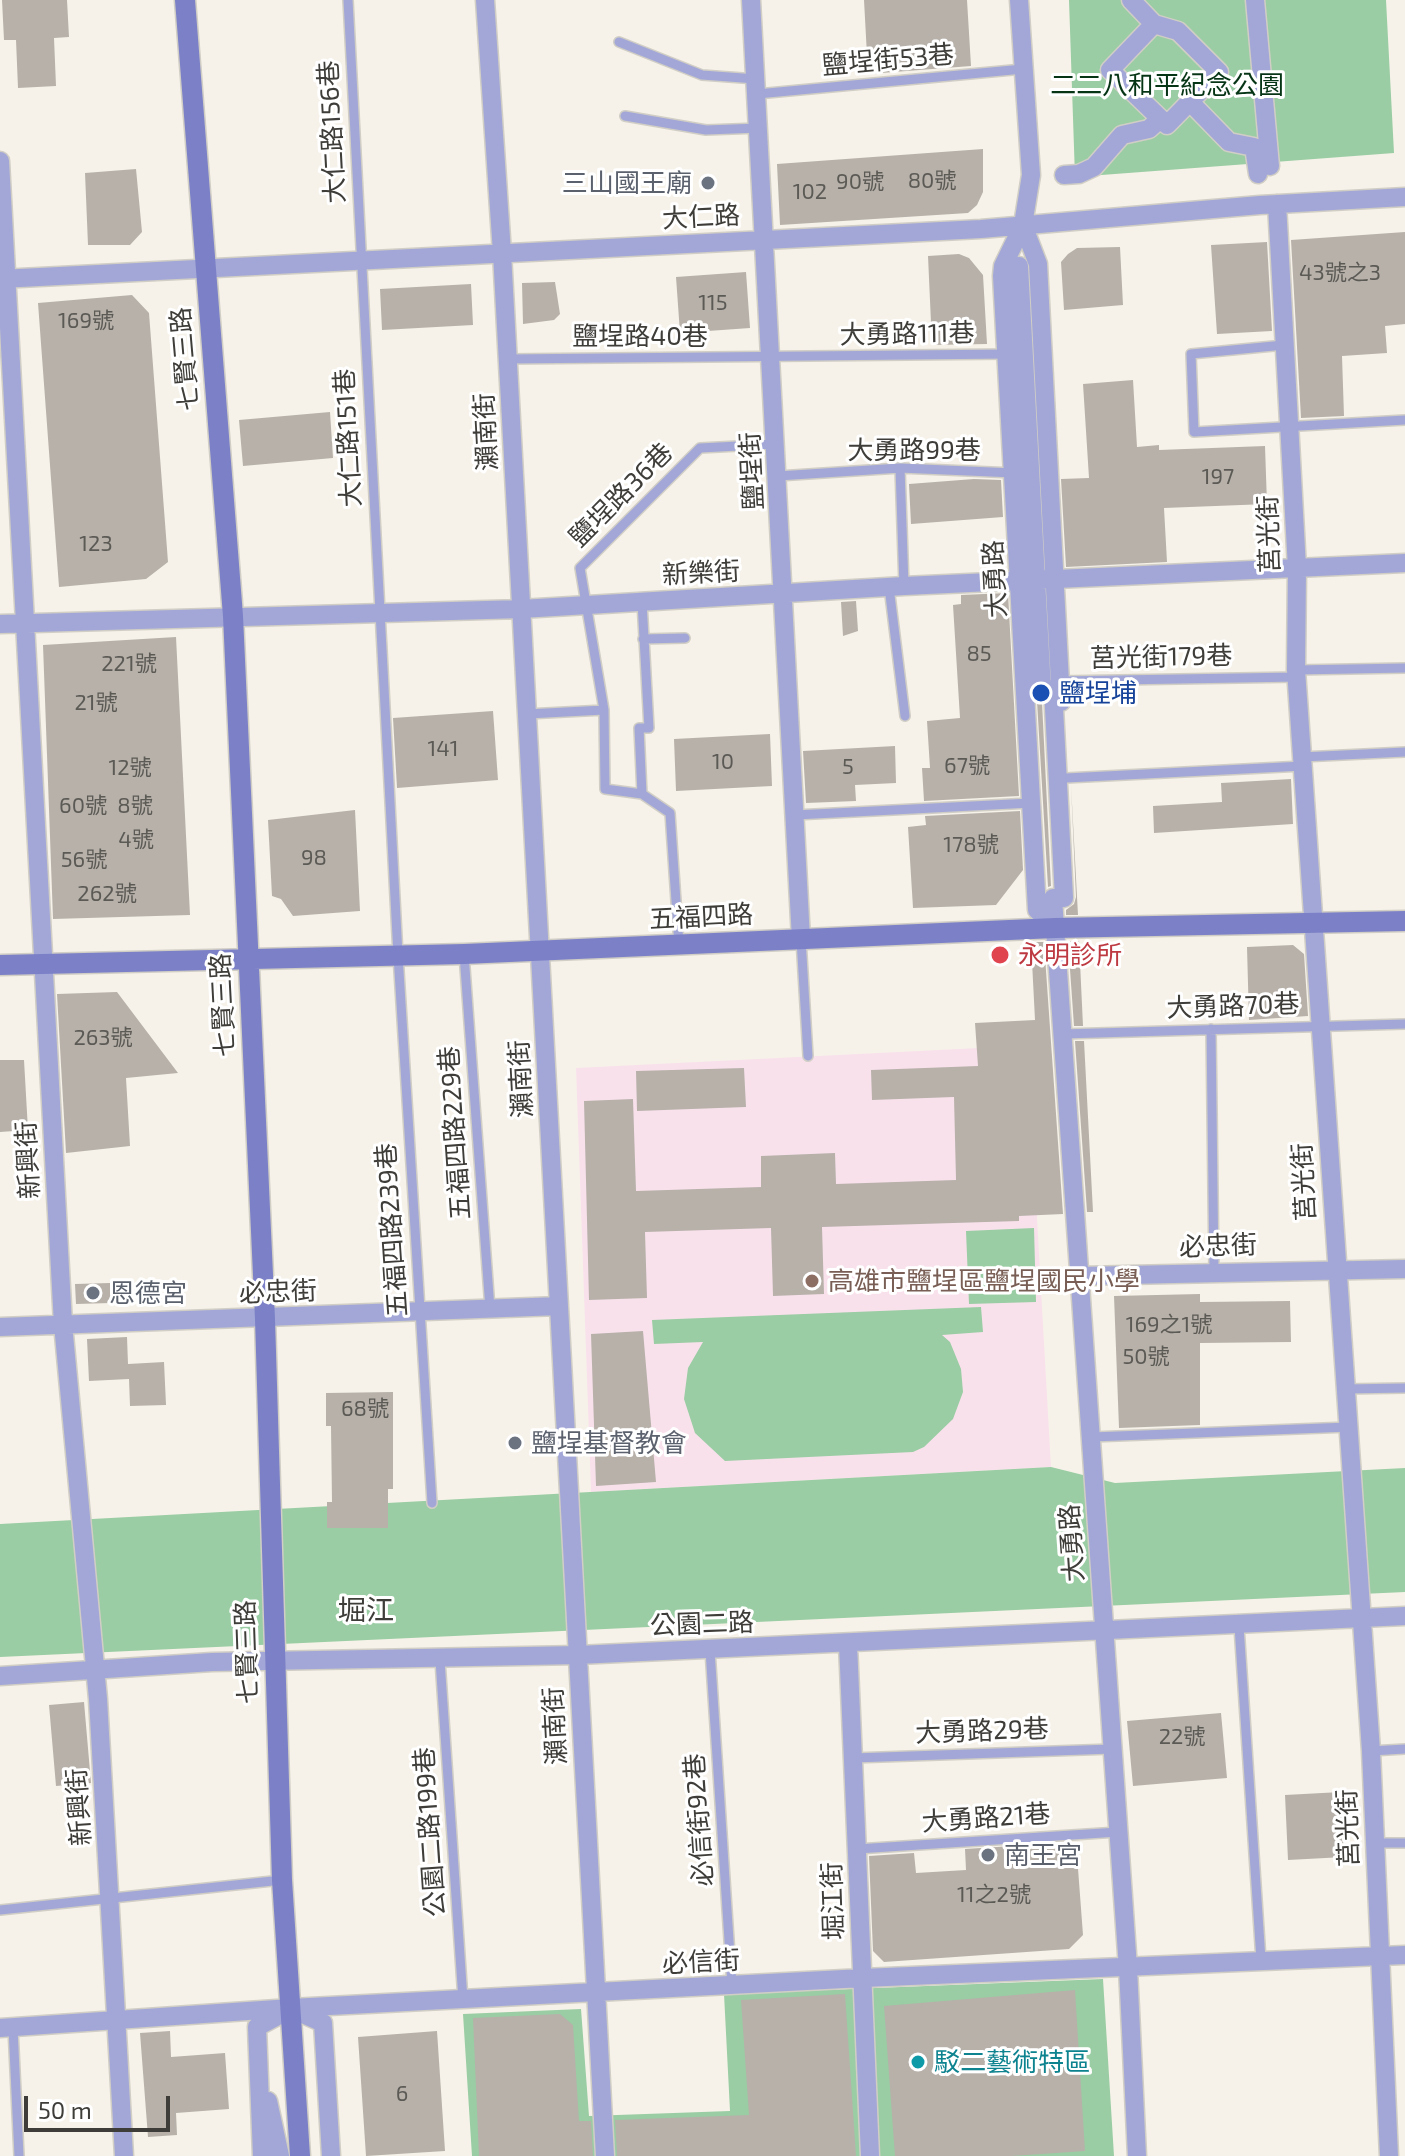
<!DOCTYPE html>
<html>
<head>
<meta charset="utf-8">
<style>
  body { margin:0 }
  #map { position:relative; width:1405px; height:2156px; overflow:hidden; background:#f6f2e9; font-family:"Exo 2",sans-serif }
  canvas { display:block }
  .scale { position:absolute; left:24px; top:2096px; width:146px; height:36px; box-sizing:border-box; border:4px solid #3e3d39; border-top:0; padding-left:10px; font-size:24px; line-height:28px; white-space:nowrap; color:#3e3d39; -webkit-text-stroke:6px #fff; paint-order:stroke }
</style>
</head>
<body>
<div id="map">
<canvas width="1405" height="2156"></canvas>
<div class="scale">50 m</div>
</div>
<script>
const ctx = document.querySelector('canvas').getContext('2d');
ctx.lineJoin = 'round';
function paint(path, color) { ctx.fillStyle = color; ctx.fill(path, 'evenodd'); }
const toPath = rows => new Path2D(rows.map(r => 'M' + r).join(''));
function strokePath(path, color, width, dash) { ctx.strokeStyle = color; ctx.lineWidth = width; ctx.lineCap = dash ? 'butt' : 'round'; ctx.setLineDash(dash || []); ctx.stroke(path); }
function write(font, color, halo, rows, align = 'center') {
  ctx.font = font + ' "Exo 2","Noto Sans TC",sans-serif'; ctx.lineWidth = 6; ctx.setLineDash([]); ctx.textBaseline = 'middle'; ctx.strokeStyle = halo; ctx.fillStyle = color; for (const [text, x, y, turn = 0] of rows) {
    ctx.save(); ctx.translate(x, y); ctx.rotate((+turn || 0) * Math.PI / 180); ctx.textAlign = isNaN(turn) ? turn : align; if (halo) ctx.strokeText(text, 0, 0); ctx.fillText(text, 0, 0); ctx.restore();
  }
}
paint(toPath([
  [999,1047,1030,1093,1051,1467,591,1492,576,1068]
]), '#f9e1ec');
paint(toPath([
  [1069,0,1386,0,1394,153,1075,177],
  [1034,1228,1036,1302,969,1304,966,1231],
  [981,1307,983,1332,942,1335,950,1342,961,1369,963,1392,953,1419,924,1447,913,1452,725,1461,695,1433,684,1399,688,1368,703,1342,654,1344,652,1320],
  [1051,1467,1115,1483,1405,1468,1405,1592,0,1657,0,1524],
  [1103,1979,1114,2156,472,2156,463,2014,581,2009,589,2116,730,2111,724,1994]
]), '#9acda3');
paint(toPath([
  [2,0,67,0,69,37,54,38,56,86,18,88,16,40,4,40],
  [864,0,967,0,971,66,868,74],
  [983,149,983,192,977,205,968,213,780,225,777,164],
  [136,169,142,232,130,245,88,245,85,173],
  [1405,232,1405,324,1385,326,1387,353,1342,356,1344,416,1301,418,1291,240],
  [1267,242,1272,331,1217,334,1211,245],
  [1120,247,1123,305,1064,310,1061,262,1068,254,1077,248],
  [959,254,969,258,983,275,987,344,932,345,928,256],
  [746,272,750,328,680,333,676,277],
  [555,282,560,314,554,320,523,324,522,283],
  [471,284,473,325,382,330,380,289],
  [132,295,149,313,168,562,146,579,59,587,38,303],
  [1133,380,1137,447,1159,445,1159,450,1265,446,1267,504,1164,508,1167,562,1066,567,1061,479,1089,478,1083,384],
  [330,412,333,458,243,466,239,420],
  [974,479,1001,480,1003,517,911,524,909,484],
  [1008,593,1019,796,924,801,922,768,930,768,927,721,960,718,953,605,961,604,961,595],
  [856,601,858,631,843,636,841,602],
  [176,637,190,915,53,919,43,645],
  [1037,701,1042,702,1051,886,1048,887],
  [493,711,498,780,397,788,393,718],
  [770,734,772,786,676,791,674,739],
  [895,746,896,783,855,785,856,801,806,803,803,751],
  [1291,779,1293,824,1154,833,1153,806,1222,802,1221,783],
  [1071,785,1078,915,1066,915,1066,910,1074,904,1076,897],
  [355,810,360,911,293,916,281,899,272,896,268,820],
  [1020,811,1023,870,996,905,913,908,908,827,926,825,925,816],
  [1068,941,1079,941,1083,1026,1074,1026],
  [1031,942,1044,942,1063,1214,1019,1216,1019,1221,822,1227,824,1294,773,1296,771,1228,645,1232,647,1298,589,1300,584,1101,633,1099,636,1191,761,1187,761,1156,835,1153,836,1184,956,1180,954,1097,872,1100,871,1070,978,1066,975,1023,1035,1020],
  [1293,945,1304,954,1308,1016,1249,1020,1247,947],
  [117,992,178,1073,126,1078,130,1146,66,1153,57,994],
  [1075,1041,1084,1041,1093,1212,1087,1212],
  [0,1060,24,1060,28,1130,0,1132],
  [744,1068,746,1107,637,1111,636,1071],
  [110,1283,111,1303,76,1304,75,1284],
  [1200,1294,1200,1302,1290,1301,1291,1342,1200,1343,1200,1425,1119,1428,1114,1296],
  [643,1331,656,1482,596,1486,591,1334],
  [127,1337,128,1364,164,1362,166,1405,130,1406,129,1379,89,1381,87,1339],
  [393,1392,393,1489,388,1489,388,1528,327,1528,327,1502,332,1502,331,1426,326,1426,326,1393],
  [84,1702,91,1783,56,1786,49,1705],
  [1221,1713,1227,1778,1133,1786,1127,1721],
  [1341,1792,1344,1857,1288,1860,1285,1795],
  [1076,1842,1083,1935,1069,1949,884,1962,873,1951,869,1856,914,1853,916,1873,966,1870,965,1849],
  [1075,1990,1085,2151,1012,2156,895,2156,884,2006],
  [845,1994,856,2156,617,2156,615,2120,749,2115,741,2000],
  [560,2014,573,2025,579,2121,591,2121,593,2156,479,2156,473,2018],
  [170,2031,171,2057,225,2053,229,2109,176,2113,177,2135,148,2137,140,2033],
  [437,2031,445,2151,366,2156,358,2037]
]), '#b7b1aa');
const lane = toPath([
  [348,0,398,955,432,1503],
  [619,42,702,75,756,79],
  [757,94,1023,69],
  [625,116,706,130,759,128],
  [1284,345,1191,354,1194,432,1405,420],
  [508,359,1009,354],
  [900,468,904,586],
  [778,476,900,468,1014,473],
  [889,587,905,716],
  [642,602,649,728,639,728,642,794,670,813,679,945],
  [643,639,685,638],
  [1296,670,1405,668],
  [1060,681,1297,677],
  [527,714,604,710],
  [1302,757,1405,752],
  [1066,778,1303,766],
  [642,794,605,789,604,710,580,568,700,448,776,444],
  [795,815,1031,803],
  [801,939,808,1056],
  [464,954,490,1309],
  [1211,1029,1214,1272],
  [1063,1034,1405,1024],
  [1346,1389,1405,1388],
  [1092,1437,1349,1427],
  [1239,1626,1261,1960],
  [710,1650,732,1986],
  [440,1660,463,2000],
  [1371,1751,1405,1749],
  [853,1758,1112,1749],
  [1375,1843,1405,1843],
  [857,1849,1118,1832],
  [0,1910,282,1880],
  [13,2028,19,2156]
]);
const street = toPath([
  [485,0,502,253,605,2156],
  [751,0,801,939],
  [1019,0,1031,175,1023,225,1003,266,1002,276,1037,910,1055,928],
  [1131,0,1154,24,1110,70,1167,125,1219,72,1178,31,1154,24],
  [1255,0,1270,166],
  [1190,102,1229,142,1254,147,1258,174],
  [0,161,63,1324,98,1699,124,2156],
  [1064,175,1079,174,1094,167,1122,135,1149,129,1160,119],
  [1277,204,1297,568,1296,670,1371,1751,1389,2156],
  [1023,225,1038,264,1061,702],
  [1019,266,1042,690,1053,689,1064,898,1053,898,1055,928,1128,1968,1137,2156],
  [0,279,981,229,1260,205,1405,197],
  [0,624,521,609,904,586,1405,563],
  [1081,1276,1405,1269],
  [0,1327,559,1306],
  [848,1644,870,2156],
  [0,1676,212,1662,578,1655,1405,1616],
  [294,2010,323,2023,331,2156],
  [0,2028,291,2008,863,1978,1405,1955],
  [268,2101,280,2156],
  [262,2156,257,2027,285,2012]
]);
const secondary = toPath([
  [185,0,233,616,265,1319,282,1880,300,2156],
  [0,965,464,954,1055,928,1405,921]
]);
strokePath(lane, '#d1cec6', 12);
strokePath(street, '#d1cec6', 21);
strokePath(secondary, '#d1cec6', 23);
strokePath(lane, '#a2a7d7', 9);
strokePath(street, '#a2a7d7', 18);
strokePath(secondary, '#7c81c7', 20);
for (const [x, y, r, color] of [
  [708,183,8,"#6b7280"],
  [1041,693,10,"#1a4fb4"],
  [1000,955,10,"#e0444e"],
  [812,1281,8,"#8d6e63"],
  [93,1293,8,"#6b7280"],
  [515,1443,8,"#6b7280"],
  [988,1855,8,"#6b7280"],
  [918,2062,8,"#0f9aa8"]
]) { const dot = new Path2D(); dot.arc(x, y, r, 0, 2 * Math.PI); ctx.fillStyle = color; ctx.fill(dot); strokePath(dot, '#fff', 3); }
write('22px', '#5c5a55', null, [
  ["80號",932,181],
  ["90號",860,182],
  ["102",810,192],
  ["43號之3",1340,273],
  ["115",713,303],
  ["169號",86,321],
  ["197",1218,477],
  ["123",96,544],
  ["85",979,654],
  ["221號",129,664],
  ["21號",96,703],
  ["141",443,749],
  ["10",723,762],
  ["67號",967,766],
  ["5",848,767],
  ["12號",130,768],
  ["60號",83,806],
  ["8號",135,806],
  ["4號",136,840],
  ["178號",971,845],
  ["98",314,858],
  ["56號",84,860],
  ["262號",107,894],
  ["263號",103,1038],
  ["169之1號",1169,1325],
  ["50號",1146,1357],
  ["68號",365,1409],
  ["22號",1182,1737],
  ["11之2號",994,1895],
  ["6",402,2094]
]);
write('26px', '#3e3d39', '#fff', [
  ["鹽埕街53巷",888,60,-5],
  ["大仁路156巷",332,132,-93],
  ["大仁路",701,217,-3],
  ["大勇路111巷",907,334,-1],
  ["鹽埕路40巷",640,336],
  ["七賢三路",185,359,-95],
  ["瀨南街",486,432,-93],
  ["大仁路151巷",348,438,-93],
  ["大勇路99巷",914,450],
  ["鹽埕街",752,471,-93],
  ["鹽埕路36巷",621,495,-45],
  ["莒光街",1269,534,-92],
  ["新樂街",701,573,-3],
  ["大勇路",995,579,-93],
  ["莒光街179巷",1161,657,-1],
  ["五福四路",701,917,-3],
  ["七賢三路",223,1005,-93],
  ["大勇路70巷",1233,1006,-2],
  ["瀨南街",521,1079,-93],
  ["五福四路229巷",455,1133,-94],
  ["新興街",28,1160,-93],
  ["莒光街",1304,1182,-93],
  ["五福四路239巷",392,1230,-94],
  ["必忠街",1218,1246,-2],
  ["必忠街",278,1292,-2],
  ["大勇路",1072,1543,-94],
  ["公園二路",702,1624,-2],
  ["七賢三路",247,1652,-92],
  ["瀨南街",555,1726,-93],
  ["大勇路29巷",982,1731,-2],
  ["新興街",79,1807,-94],
  ["大勇路21巷",986,1818,-4],
  ["必信街92巷",699,1820,-94],
  ["莒光街",1348,1828,-92],
  ["公園二路199巷",430,1832,-94],
  ["堀江街",833,1901,-92],
  ["必信街",701,1962,-3]
]);
write('26px', '#063516', '#fff', [
  ["二二八和平紀念公園",1167,85]
]);
write('26px', '#5b616d', '#fff', [
  ["三山國王廟",692,183,"right"],
  ["恩德宮",109,1293],
  ["鹽埕基督教會",531,1443],
  ["南王宮",1004,1855]
], 'left');
write('26px', '#164399', '#fff', [
  ["鹽埕埔",1059,693]
], 'left');
write('26px', '#be3a42', '#fff', [
  ["永明診所",1018,955]
], 'left');
write('26px', '#785e54', '#fff', [
  ["高雄市鹽埕區鹽埕國民小學",828,1281]
], 'left');
write('26px', '#0d838f', '#fff', [
  ["駁二藝術特區",934,2062]
], 'left');
write('28px', '#3e3d39', '#fff', [
  ["堀江",366,1611]
]);
</script>
</body>
</html>
